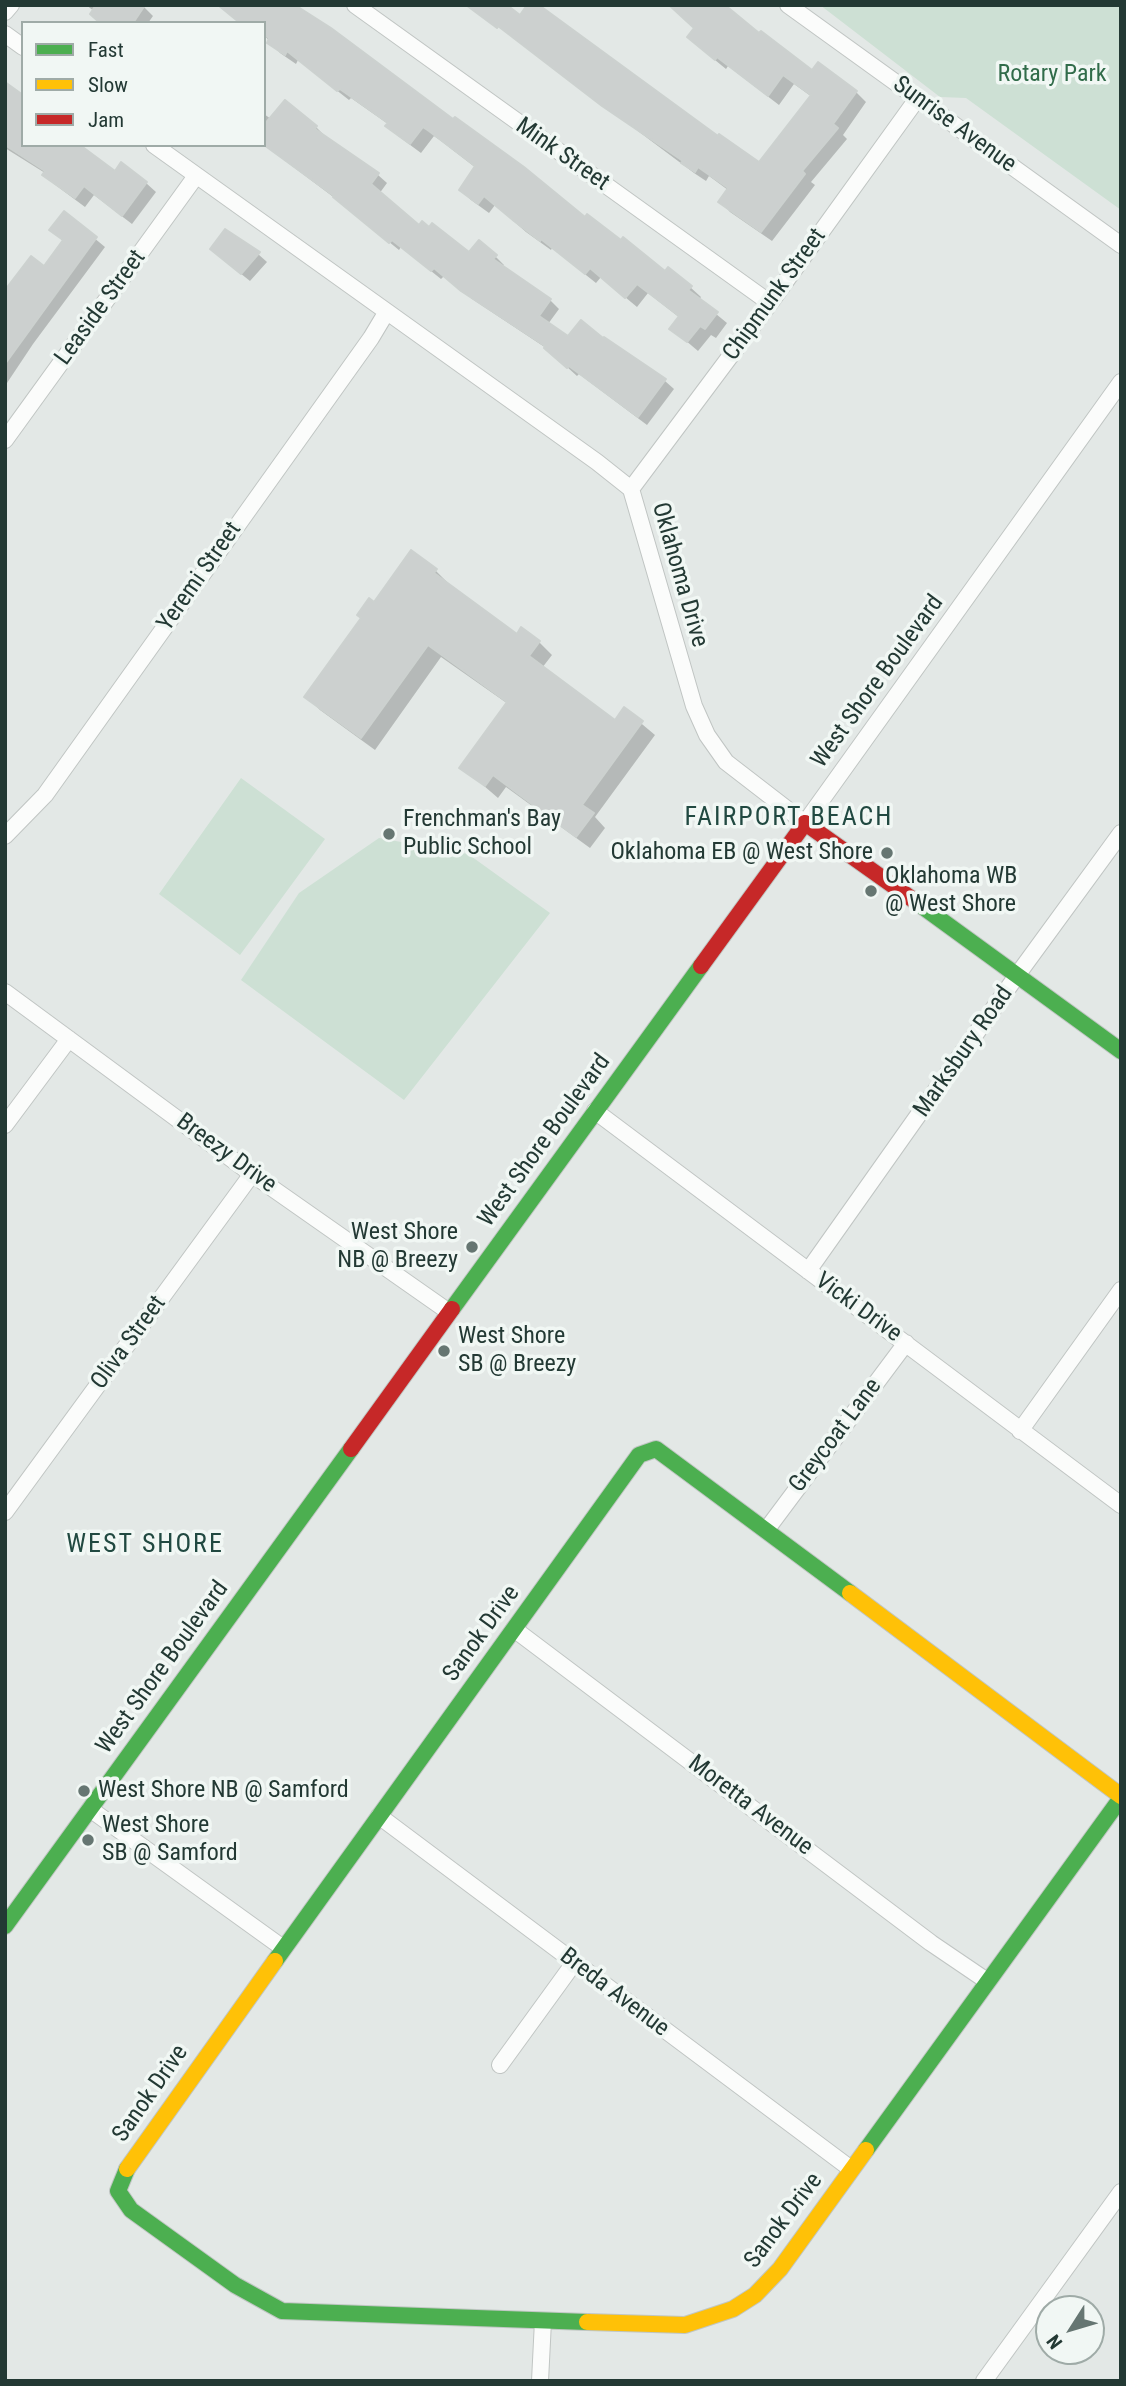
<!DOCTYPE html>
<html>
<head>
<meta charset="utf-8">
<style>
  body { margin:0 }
  #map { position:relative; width:1126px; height:2386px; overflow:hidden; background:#e3e8e6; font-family:"Roboto Condensed",sans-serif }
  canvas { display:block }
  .frame { position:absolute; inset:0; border:7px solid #233934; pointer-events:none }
  .legend { position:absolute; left:21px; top:21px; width:245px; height:126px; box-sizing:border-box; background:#f1f7f4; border:2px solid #9faba7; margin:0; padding:9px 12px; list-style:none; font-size:21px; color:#233934 }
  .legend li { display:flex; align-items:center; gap:14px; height:35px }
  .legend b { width:35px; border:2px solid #9faba7 }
  .north { position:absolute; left:1035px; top:2295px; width:70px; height:70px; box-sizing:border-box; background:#f1f7f4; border:2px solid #9faba7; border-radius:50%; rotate:233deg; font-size:19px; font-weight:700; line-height:28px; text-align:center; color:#233934 }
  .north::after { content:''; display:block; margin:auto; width:24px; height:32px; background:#667672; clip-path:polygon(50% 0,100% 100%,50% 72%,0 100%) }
</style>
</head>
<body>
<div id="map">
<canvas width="1126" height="2386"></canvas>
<div class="frame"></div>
<ul class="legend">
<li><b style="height:9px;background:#4caf50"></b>Fast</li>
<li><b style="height:9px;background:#ffc107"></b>Slow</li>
<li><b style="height:9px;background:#c62828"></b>Jam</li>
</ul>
<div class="north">N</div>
</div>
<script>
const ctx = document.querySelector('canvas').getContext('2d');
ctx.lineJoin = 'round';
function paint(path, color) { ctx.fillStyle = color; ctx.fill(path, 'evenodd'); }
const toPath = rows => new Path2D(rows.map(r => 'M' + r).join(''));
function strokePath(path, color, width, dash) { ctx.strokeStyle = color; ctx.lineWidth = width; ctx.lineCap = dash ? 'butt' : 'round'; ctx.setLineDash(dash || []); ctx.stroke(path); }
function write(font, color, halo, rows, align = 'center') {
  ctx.font = font + ' "Roboto Condensed",sans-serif'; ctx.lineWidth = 7; ctx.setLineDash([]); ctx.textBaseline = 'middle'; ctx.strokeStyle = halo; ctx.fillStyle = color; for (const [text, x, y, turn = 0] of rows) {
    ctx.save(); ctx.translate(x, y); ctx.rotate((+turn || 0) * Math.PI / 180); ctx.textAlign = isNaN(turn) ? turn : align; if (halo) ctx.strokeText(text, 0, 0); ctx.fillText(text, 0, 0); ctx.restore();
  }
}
paint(toPath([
  [820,5,1121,5,1121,210,966,98,940,97],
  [241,778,325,839,240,955,159,894],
  [379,838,468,854,550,913,404,1100,241,980,299,893]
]), '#cde0d4');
paint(toPath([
  [86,5,142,5,153,16,148,23,101,23,94,11],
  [218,5,292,5,585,219,666,274,690,287,701,297,699,300,727,323,716,338,711,335,698,351,672,329,680,318,648,293,637,307,601,277,596,283,552,248,551,250,526,232,495,205,489,213,471,200,461,190,476,168,441,141,434,136,421,153,398,136,387,126,388,124,351,98,349,100,298,60,296,64,280,53,264,35,264,23,240,23],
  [669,5,692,5,760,36,813,72,856,92,866,102,843,135,847,139,811,182,815,185,772,241,730,212,720,201,728,190,709,176,706,181,694,173,519,42,509,32,718,138,760,164,812,97,794,84,779,105,728,66,726,69,699,47,689,37,697,27],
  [5,84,23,145,146,183,156,192,132,224,94,195,85,207,54,184,45,173,5,148],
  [264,114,271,119,316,127,325,136,324,137,378,175,387,183,379,194,419,228,469,255,495,256,504,265,502,267,550,300,559,309,548,324,568,338,603,341,665,381,674,389,647,425,579,374,577,376,546,348,472,299,444,276,441,279,401,247,399,250,336,199,264,145],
  [64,213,105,247,33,344,5,386,5,291,44,268,64,242,51,230],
  [258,254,267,262,250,281,220,257],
  [435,570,448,583,447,585,517,636,539,642,552,655,542,668,615,722,624,709,655,735,595,817,605,828,590,848,506,787,498,798,462,767,508,704,441,657,375,750,320,710,307,697,374,604]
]), '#0003');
const building = toPath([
  [96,5,145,5,133,23,100,23,90,14,96,5],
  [218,5,295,5,331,28,453,119,455,117,524,167,585,217,587,214,621,240,623,237,665,271,668,267,692,286,688,290,718,312,705,329,700,326,687,342,669,329,679,316,637,284,625,298,590,268,585,274,541,239,540,241,514,221,484,196,478,204,459,190,475,166,429,131,423,127,410,144,385,126,388,123,340,89,337,91,287,51,285,55,267,43,269,38,264,34,264,23,240,23,218,5],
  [466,5,507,5,520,15,527,5,539,5,718,136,719,134,759,162,811,95,783,75,768,96,717,57,715,60,687,37,694,28,669,5,725,5,759,33,761,31,812,70,818,62,857,91,833,124,838,128,802,171,805,174,761,232,718,202,728,188,698,167,695,172,681,163,683,161,602,106,498,26,497,28,466,5],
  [5,82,23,95,23,145,80,145,115,171,121,162,147,182,122,216,84,186,75,198,42,175,45,171,5,145,5,82],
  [285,100,317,126,315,129,379,173,371,184,419,225,422,221,429,227,432,223,469,252,479,240,497,255,493,259,551,299,539,316,568,336,581,320,603,338,604,337,666,379,638,417,569,366,567,368,544,348,545,346,461,291,434,268,431,271,392,240,389,243,333,197,334,196,264,145,264,125,285,100],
  [64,211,97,237,5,364,5,290,31,256,44,266,63,240,49,230,64,211],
  [225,229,260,252,241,274,210,249,225,229],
  [411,550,437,569,434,573,517,634,521,627,540,641,529,656,615,720,624,707,643,721,582,805,594,813,576,837,493,775,485,786,459,768,507,702,428,645,361,738,304,697,361,618,357,615,369,598,374,602,411,550]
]);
paint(building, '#ccd0cf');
strokePath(building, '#ccd1cf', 2);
const street = toPath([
  [355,5,770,303],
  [788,5,1121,245],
  [5,12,11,5],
  [5,34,23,47],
  [154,145,597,462,631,489,694,706,707,735,726,762,805,823,1121,382],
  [5,440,196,176],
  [631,489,770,303,917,99],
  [5,836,45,795,371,338,386,313],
  [5,992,252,1174,449,1312],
  [595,1111,1121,1505],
  [5,1125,69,1039],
  [808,1271,1018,974,1121,833],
  [1020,1431,1121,1290],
  [5,1512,252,1174],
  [767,1529,906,1343],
  [514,1629,931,1943,987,1981],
  [90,1809,283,1948],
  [379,1816,851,2169],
  [500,2065,574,1963],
  [540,2381,543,2321],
  [984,2381,1121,2192]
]);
const fast = toPath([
  [919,904,1121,1051],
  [452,1309,701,966],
  [5,1926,351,1449],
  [275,1961,639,1455,656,1449,850,1593],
  [866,2150,1121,1798],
  [127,2169,118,2191,131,2210,235,2285,282,2311,587,2322]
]);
const slow = toPath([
  [850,1593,1121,1796],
  [127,2169,275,1961],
  [587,2322,685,2325,733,2309,755,2295,780,2269,866,2150]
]);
const jam = toPath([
  [701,966,805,823,919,904],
  [351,1449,452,1309]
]);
strokePath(street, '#c0c5c3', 18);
strokePath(fast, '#c0c6c3', 18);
strokePath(slow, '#c0c6c3', 18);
strokePath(jam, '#c0c6c3', 18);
strokePath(street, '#fbfcfb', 16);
strokePath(fast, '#4caf50', 16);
strokePath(slow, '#ffc107', 16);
strokePath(jam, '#c62828', 16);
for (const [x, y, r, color] of [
  [389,834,7,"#667672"],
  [887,853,7,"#667672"],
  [871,891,7,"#667672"],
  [472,1247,7,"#667672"],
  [444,1351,7,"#667672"],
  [84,1791,7,"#667672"],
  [88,1840,7,"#667672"]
]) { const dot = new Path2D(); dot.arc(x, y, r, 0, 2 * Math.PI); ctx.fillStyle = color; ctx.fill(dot); strokePath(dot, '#f1f7f4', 2.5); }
write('24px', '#316c4a', '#f1f7f4', [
  ["Rotary Park",1052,75]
]);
write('24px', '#233934', '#f1f7f4', [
  ["Sunrise Avenue",954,125,36],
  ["Mink Street",562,155,35],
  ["Chipmunk Street",775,295,-54],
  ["Leaside Street",101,308,-54],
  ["Oklahoma Drive",679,575,74],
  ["Yeremi Street",200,577,-55],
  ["West Shore Boulevard",878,682,-54],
  ["Marksbury Road",964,1052,-55],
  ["West Shore Boulevard",545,1141,-54],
  ["Breezy Drive",226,1154,36],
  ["Vicki Drive",858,1308,36],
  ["Oliva Street",129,1343,-54],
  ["Greycoat Lane",836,1436,-53],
  ["Sanok Drive",482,1634,-54],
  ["West Shore Boulevard",163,1668,-54],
  ["Moretta Avenue",750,1806,37],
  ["Breda Avenue",614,1993,37],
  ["Sanok Drive",151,2094,-55],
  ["Sanok Drive",784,2221,-53]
]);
write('24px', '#233934', '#f1f7f4', [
  ["Frenchman's Bay",403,820],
  ["Public School",403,848],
  ["Oklahoma EB @ West Shore",873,853,"right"],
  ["Oklahoma WB",885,877],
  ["@ West Shore",885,905],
  ["West Shore",458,1233,"right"],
  ["NB @ Breezy",458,1261,"right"],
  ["West Shore",458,1337],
  ["SB @ Breezy",458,1365],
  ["West Shore NB @ Samford",98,1791],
  ["West Shore",102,1826],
  ["SB @ Samford",102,1854]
], 'left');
ctx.letterSpacing = '2px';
write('26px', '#214941', '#f1f7f4', [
  ["FAIRPORT BEACH",789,818],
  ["WEST SHORE",145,1545]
]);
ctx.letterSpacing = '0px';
</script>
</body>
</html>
